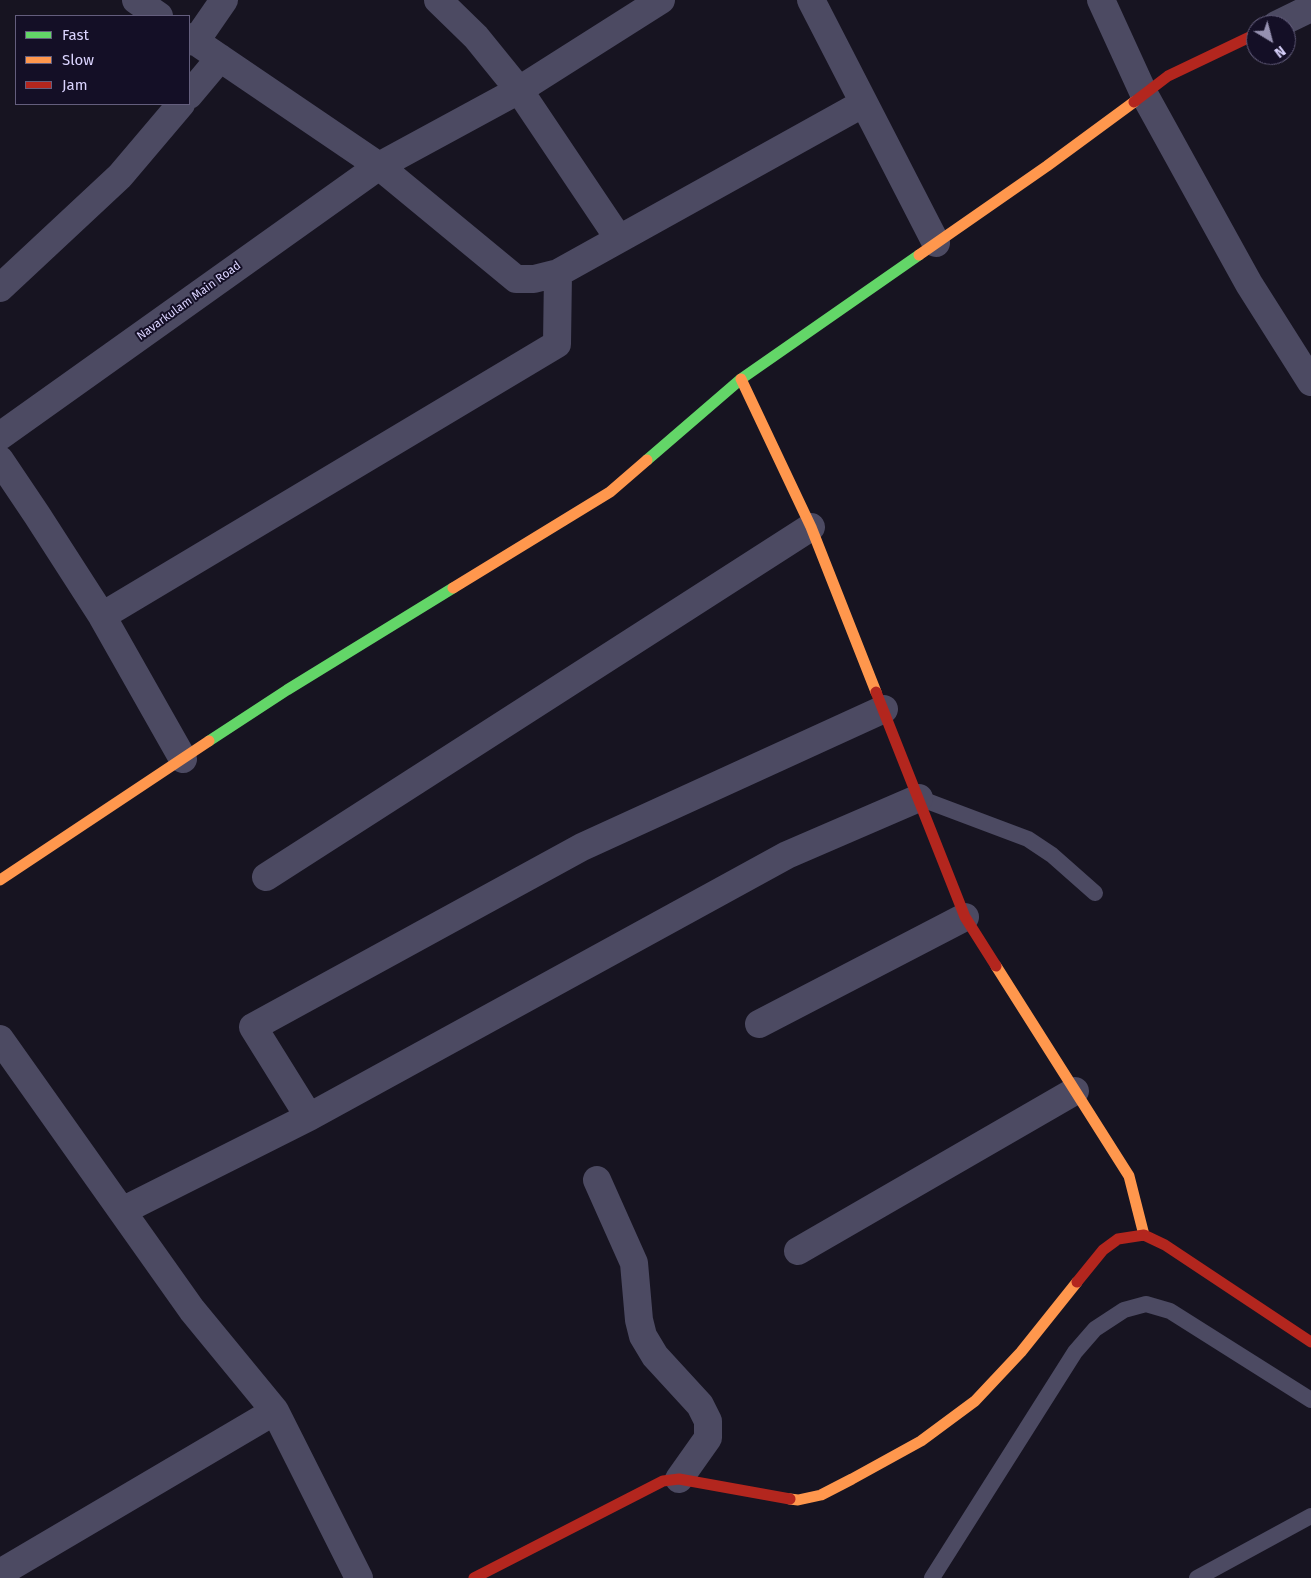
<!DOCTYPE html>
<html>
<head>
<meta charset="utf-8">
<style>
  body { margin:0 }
  #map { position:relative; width:1311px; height:1578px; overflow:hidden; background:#171421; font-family:"Fira Sans",sans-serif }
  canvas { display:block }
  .legend { position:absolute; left:15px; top:15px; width:175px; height:90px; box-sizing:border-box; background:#140f26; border:1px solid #645e7d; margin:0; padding:6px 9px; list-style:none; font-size:15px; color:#dbd4ff }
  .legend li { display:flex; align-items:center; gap:10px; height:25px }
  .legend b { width:25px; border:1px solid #645e7d }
  .north { position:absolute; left:1246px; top:15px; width:50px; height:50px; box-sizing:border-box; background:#140f26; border:1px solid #645e7d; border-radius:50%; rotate:143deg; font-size:14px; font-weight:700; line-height:20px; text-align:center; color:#dbd4ff }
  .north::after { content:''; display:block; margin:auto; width:18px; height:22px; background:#9691b1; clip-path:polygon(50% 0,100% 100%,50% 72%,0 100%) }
</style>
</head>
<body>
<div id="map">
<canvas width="1311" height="1578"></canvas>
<ul class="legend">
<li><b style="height:6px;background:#63d668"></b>Fast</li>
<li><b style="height:6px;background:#ff974d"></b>Slow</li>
<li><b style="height:6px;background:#b3261e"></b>Jam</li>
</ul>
<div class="north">N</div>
</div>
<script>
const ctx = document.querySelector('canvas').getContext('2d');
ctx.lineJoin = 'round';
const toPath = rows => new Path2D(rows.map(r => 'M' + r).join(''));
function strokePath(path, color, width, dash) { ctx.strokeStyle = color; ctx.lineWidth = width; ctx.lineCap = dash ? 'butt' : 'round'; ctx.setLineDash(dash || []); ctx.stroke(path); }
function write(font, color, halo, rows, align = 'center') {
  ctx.font = font + ' "Fira Sans",sans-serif'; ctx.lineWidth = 4; ctx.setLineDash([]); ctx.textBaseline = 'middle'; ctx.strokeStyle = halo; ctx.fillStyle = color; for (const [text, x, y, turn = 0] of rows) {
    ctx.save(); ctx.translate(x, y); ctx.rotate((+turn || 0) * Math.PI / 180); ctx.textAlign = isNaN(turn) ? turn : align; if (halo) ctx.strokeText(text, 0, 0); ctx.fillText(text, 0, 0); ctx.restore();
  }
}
strokePath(toPath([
  [919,798,1028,839,1052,855,1095,893],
  [932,1578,1075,1352,1095,1329,1124,1310,1146,1304,1170,1311,1311,1400],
  [1197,1578,1311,1516]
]), '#4c4a62', 16);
strokePath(toPath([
  [136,0,159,16],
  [438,0,476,37,519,90,619,239],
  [811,0,936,243],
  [1101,0,1144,94,1249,284,1311,382],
  [1276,25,1311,8],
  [189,37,379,166,516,279,534,279,558,273,864,103],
  [195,42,224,0],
  [189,95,220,58],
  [0,288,120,176,181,104],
  [0,436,379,166,519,90,661,0],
  [0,460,37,515,102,616,183,759],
  [102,616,557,344,558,273],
  [266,877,811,527],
  [759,1024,965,917],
  [0,1039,192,1310,275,1411],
  [309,1117,253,1027,582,847,884,709],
  [597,1180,634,1263,639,1320,643,1336,655,1356,700,1405,708,1421,708,1438,679,1479],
  [122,1211,309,1117,787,855,919,798],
  [798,1251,1075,1091],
  [0,1573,275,1411,359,1578]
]), '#4c4a62', 28);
strokePath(toPath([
  [647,460,741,379,919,255],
  [209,741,287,690,453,588]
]), '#63d668', 11);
strokePath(toPath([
  [919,255,1047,166,1134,102],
  [741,379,811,527,876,692],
  [453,588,610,492,647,460],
  [0,880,209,741],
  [996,966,1129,1176,1144,1235],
  [790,1499,798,1500,821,1495,852,1479,921,1441,975,1401,1021,1352,1077,1282]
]), '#ff974d', 11);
strokePath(toPath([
  [1134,102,1168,76,1256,34],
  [876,692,965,917,996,966],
  [1077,1282,1103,1250,1118,1239,1144,1235,1165,1245,1311,1342],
  [474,1578,663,1481,679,1479,790,1499]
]), '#b3261e', 11);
write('12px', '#dbd4ff', '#140f26', [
  ["Navarkulam Main Road",189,301,-36]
]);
</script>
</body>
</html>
